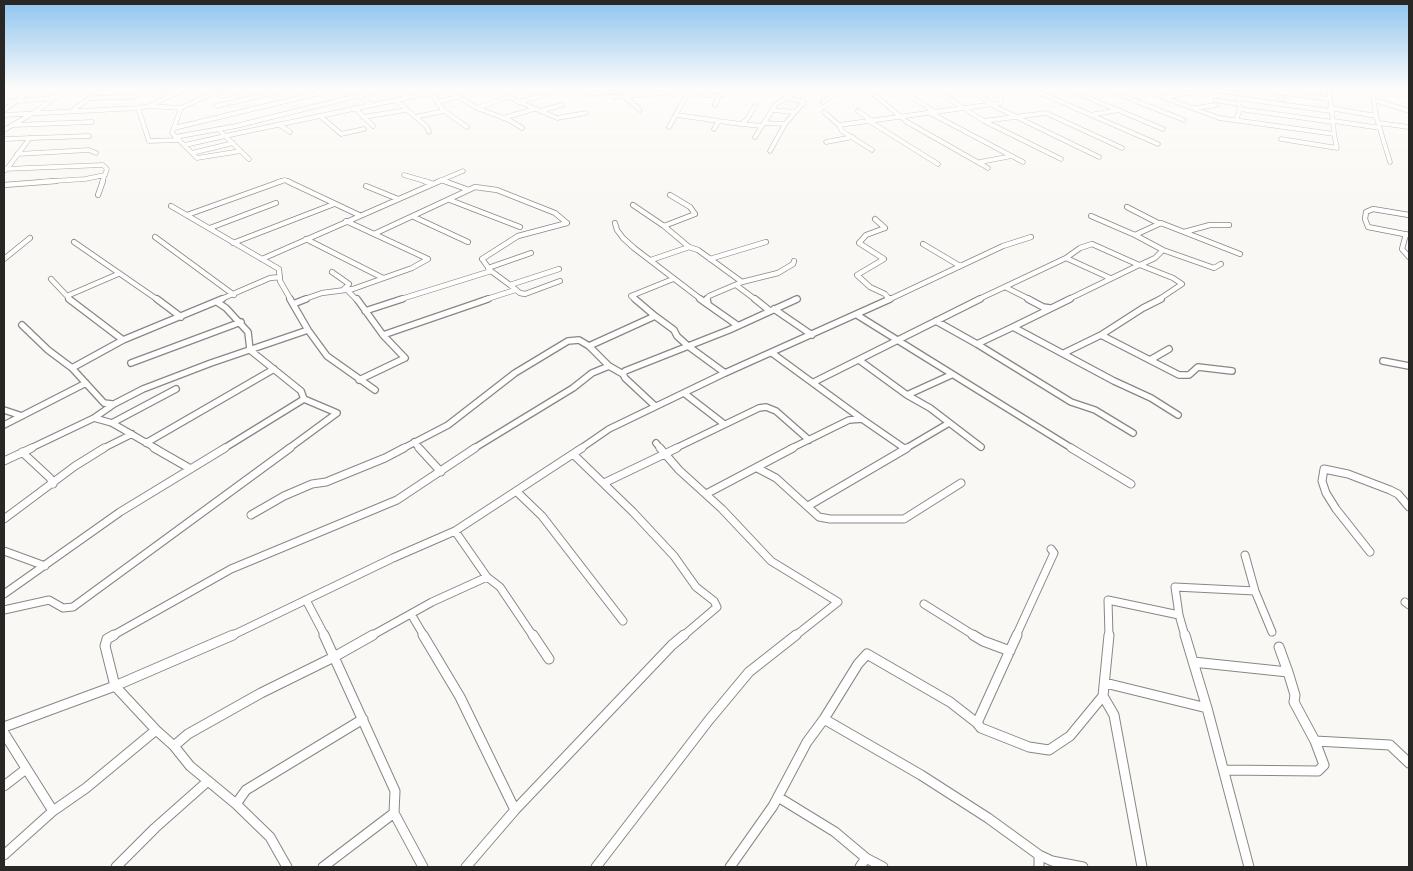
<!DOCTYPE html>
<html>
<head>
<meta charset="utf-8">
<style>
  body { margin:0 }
  #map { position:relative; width:1413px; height:871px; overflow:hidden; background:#faf8f4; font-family:Quicksand,sans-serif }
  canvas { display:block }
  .frame { position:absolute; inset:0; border:5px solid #282726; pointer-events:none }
</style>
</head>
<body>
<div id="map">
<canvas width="1413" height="871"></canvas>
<div class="frame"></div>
</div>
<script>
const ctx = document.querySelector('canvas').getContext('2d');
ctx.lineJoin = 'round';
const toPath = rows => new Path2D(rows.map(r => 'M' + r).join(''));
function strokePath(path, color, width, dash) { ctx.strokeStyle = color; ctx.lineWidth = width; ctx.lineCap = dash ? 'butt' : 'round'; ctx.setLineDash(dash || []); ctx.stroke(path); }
const minorFar4 = toPath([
  [223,88,181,108,172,133,197,158,241,151],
  [393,88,398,93,409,97],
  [443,88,477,108,507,97],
  [487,88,557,118,586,113],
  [782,88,776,92,791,96],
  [856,88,870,91,907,122,988,168],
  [899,88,936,113],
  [932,88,984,121,1061,159],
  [966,88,998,108,1099,157],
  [1029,88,1158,144],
  [1065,88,1163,129],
  [1103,88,1184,120],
  [1139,88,1219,118,1334,134,1333,122,1240,109,1236,120],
  [1286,88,1286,93,1329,99],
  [1320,88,1329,89],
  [1329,88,1333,122],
  [1372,88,1376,116,1390,162],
  [1376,88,1397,95,1409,93],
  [149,89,178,92],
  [1211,90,1238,93],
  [4,91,33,88],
  [1264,91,1286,93],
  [1280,93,1280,97,1283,99],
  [455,94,457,97,437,102,444,111,467,127],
  [591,94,620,91],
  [704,95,719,96],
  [222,96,251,88],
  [614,97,624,96,623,94],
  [1165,97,1198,91],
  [90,98,133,97,151,88],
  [1215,100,1239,104],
  [1375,100,1409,111],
  [397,101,415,117,444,111],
  [4,102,52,98],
  [519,102,548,94],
  [823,102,845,88],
  [372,105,426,94,435,97,437,102],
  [715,105,719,96,723,94,724,88],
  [150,106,181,108],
  [216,106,294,88],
  [138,108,149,141,180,140],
  [355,108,373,126],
  [477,108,509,120,522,128],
  [1195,108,1216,105],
  [1330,108,1376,116],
  [1240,109,1238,98,1330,111],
  [4,110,34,88],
  [73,110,103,88],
  [640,110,624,96,688,91],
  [772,110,795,112],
  [540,111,562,105],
  [858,111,872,121],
  [824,112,839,125],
  [932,114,1023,162],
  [4,115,138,108,149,106,187,88],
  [677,115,719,121,714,129],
  [1090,115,1119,110],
  [320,116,341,134,364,129],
  [363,117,406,110],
  [417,118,427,127,429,132],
  [503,118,534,109],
  [719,121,741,124,747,119,755,106],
  [869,121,938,164],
  [984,121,1046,113,1122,148],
  [1334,121,1380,128],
  [764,123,785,124],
  [1379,123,1409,127],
  [741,124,762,126],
  [13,125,92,122],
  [280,125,290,132],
  [669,127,690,89],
  [174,128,340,88],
  [218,129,225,136,372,105,358,95],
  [4,130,35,112,69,88],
  [175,137,236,126,389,88],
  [755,137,776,104,805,88],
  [4,139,89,136],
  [1281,139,1337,148,1334,134],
  [826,142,853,137],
  [185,145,225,136,249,159],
  [872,150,842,131,839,125,1001,103,1001,94,1007,88],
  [770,151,785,124,804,102,788,98],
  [192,153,233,143],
  [17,154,89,150,96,153],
  [980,162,1012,156],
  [4,169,103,165,107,169,102,182],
  [6,170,30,138],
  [404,175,428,182],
  [441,180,448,182],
  [39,182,85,179,105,175],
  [278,182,285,180,290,182],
  [437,182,463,171]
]);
const minorFar3 = toPath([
  [287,181,359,215],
  [424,181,433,184],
  [444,181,469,190],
  [4,185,56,181],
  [366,186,398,199],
  [98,195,103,181],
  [670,195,690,207,695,214,664,226,689,247,698,250,742,282,709,296,706,300],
  [450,200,520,227],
  [633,205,664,226],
  [171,206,279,269,280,281,291,300],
  [1127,207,1158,223],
  [187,215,282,181],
  [1409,215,1373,209,1366,212,1365,219,1368,227,1409,235],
  [1091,216,1135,235,1163,250,1214,268,1221,264],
  [414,217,468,242],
  [875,219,885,228,866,235,859,243,884,259,857,275,870,287,885,294,889,299],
  [615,223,617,230,623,238,634,248,702,300],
  [210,228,276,203],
  [1184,232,1210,225,1229,225],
  [374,234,475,187,497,190,555,213,567,223,518,236,482,259,491,271,510,285],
  [1406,234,1402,249,1409,257],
  [1135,235,1161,223,1240,254],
  [155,237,234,295],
  [306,239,383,278],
  [74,242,158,300],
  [233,243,334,204],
  [923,244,960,266],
  [1066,258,1080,248,1092,244,1139,265,1067,300],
  [4,259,30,238],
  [262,259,440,181],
  [710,259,766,242],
  [651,260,689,247],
  [1140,265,1155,258,1163,250],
  [1140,265,1173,278,1182,284,1158,300],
  [488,268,531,253],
  [559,269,510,285,520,293,525,294,560,281],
  [332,272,349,284,343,290],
  [51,279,67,296],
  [742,282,778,273,793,264,794,261],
  [736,285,756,300],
  [1005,287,1031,300],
  [347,290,357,300],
  [70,300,67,296,118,274],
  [219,300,270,278,280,277],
  [302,300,322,293,353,289,412,268,428,259,346,221],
  [398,300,491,271],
  [484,300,515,290],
  [636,300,631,296,673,279],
  [794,300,797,299],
  [888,300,1003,246,1031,237],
  [977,300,1066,258,1110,278]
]);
const minorFar2 = toPath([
  [69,299,123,340],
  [157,299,181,317],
  [290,299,308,330,327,356,375,390],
  [357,299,383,335,405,358,359,380],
  [635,299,655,316],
  [700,299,737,325],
  [707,299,708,304],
  [755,299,770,311],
  [1028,299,1043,307,1050,308],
  [217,302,226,308,248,332,250,350,301,391,304,399,337,413,288,449],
  [293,304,306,299],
  [774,309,812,335],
  [365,311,402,299],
  [857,315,1073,449],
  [936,321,977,344,1013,327,1114,381,1151,398,1178,415],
  [22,325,48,350,72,368,104,403,112,404],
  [1013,327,1070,299],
  [383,335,488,299],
  [1101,335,1143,308,1161,299],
  [977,344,1071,402,1095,410,1133,433],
  [772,353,862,419],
  [1064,353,1101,335,1179,375,1189,375,1198,367,1232,371],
  [859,360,907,395,951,375],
  [1150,360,1169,349],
  [1383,361,1409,366],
  [131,363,241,322],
  [609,366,589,346,655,316,674,330,677,336,688,346,725,373],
  [72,368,123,340,222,299],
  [814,382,980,299],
  [684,393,724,424],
  [907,395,930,408,981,447],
  [655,406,625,378,623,374,625,371,729,330,797,299],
  [4,410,22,416],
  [94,418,112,423,157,449],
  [112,423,176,389],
  [4,425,86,383],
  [414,442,420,449],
  [146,443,274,369],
  [656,443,661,449],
  [29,449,94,418,114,404,143,389,211,363,308,330],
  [102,449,132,434],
  [223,449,304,399],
  [402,449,448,425,515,373,568,341,579,340,589,346],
  [473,449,573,388,592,373,609,366,623,374],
  [580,449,609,429,725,373,890,299],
  [674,449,759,408,766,407,776,411,809,440],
  [790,449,849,420,862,419,904,448],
  [905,449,949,423]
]);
const minorFar1 = toPath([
  [154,448,189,468],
  [419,448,441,472],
  [660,448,679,470,722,509,771,561,838,602,795,636],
  [1071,448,1131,484],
  [22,452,50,478,53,484],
  [573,454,633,512,674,556,696,587,714,601,717,607,683,636],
  [4,461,32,448],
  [757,468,776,478,819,517,830,519,904,519,961,483],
  [604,483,677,448],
  [516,491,542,516,623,621],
  [706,494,793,448],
  [808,506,907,448],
  [251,515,284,496,312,484,326,482,385,458,404,448],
  [4,519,75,466,104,448],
  [455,531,487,577,500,587,533,636],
  [4,551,45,566],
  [1370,552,1336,509,1326,493,1322,481,1324,469,1348,474,1390,490,1398,494,1409,507],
  [1245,555,1255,591,1272,632],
  [4,594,120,512,225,448],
  [306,600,325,636],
  [1405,602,1409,605],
  [924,604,975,636],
  [4,610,49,600,63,608,73,607,290,448],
  [411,614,424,636],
  [112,636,231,569,397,500,475,448],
  [231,636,393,558,455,531,582,448],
  [371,636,432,602,487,577],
  [1016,636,1054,553,1051,549],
  [1109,636,1108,600,1179,615],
  [1185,636,1179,615,1175,587,1255,591]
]);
const minor = toPath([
  [114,635,107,639,105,646,115,686,156,730,174,746,190,766,236,804,270,837,287,867],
  [324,635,395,791,394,813,423,867],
  [423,635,460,697,515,810],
  [533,635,549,659],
  [973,635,983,641,1010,651],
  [1017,635,977,723,981,728,1029,747,1049,750,1070,736,1103,696],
  [1109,635,1103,696,1114,715,1142,867],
  [1185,635,1207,708,1249,867],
  [1193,662,1288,672,1279,647],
  [1288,672,1295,695,1294,702,1315,741,1390,745,1409,763],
  [1105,683,1207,708],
  [824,719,921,775,988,818,1039,855,1052,861,1083,867],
  [4,727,115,686,233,635],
  [4,733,53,811],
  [174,746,188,734,261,693,334,657,373,635],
  [1224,770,1318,771,1324,765,1315,741],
  [4,786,26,769],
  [778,797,835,832,866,858,883,867],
  [236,804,246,790,363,719],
  [4,855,53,811,86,788,156,730],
  [1039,855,1039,867],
  [116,867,155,828,208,781],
  [323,867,394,813],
  [466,867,515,810,672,645,684,635],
  [596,867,709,720,749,672,796,635],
  [730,867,773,806,807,742,824,719,858,664,867,654,950,702,977,723],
  [860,867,866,858]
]);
strokePath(minorFar4, '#898784', 5);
strokePath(minorFar3, '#898784', 6);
strokePath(minorFar2, '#898784', 8);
strokePath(minorFar1, '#898784', 9);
strokePath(minor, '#898784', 11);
strokePath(minorFar4, '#fff', 4);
strokePath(minorFar3, '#fff', 4.5);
strokePath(minorFar2, '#fff', 5.5);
strokePath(minorFar1, '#fff', 7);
strokePath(minor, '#fff', 9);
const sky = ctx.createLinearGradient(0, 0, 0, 210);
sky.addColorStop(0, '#8ec4ef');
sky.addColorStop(0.42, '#fdfcfa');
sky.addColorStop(1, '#fdfcfa00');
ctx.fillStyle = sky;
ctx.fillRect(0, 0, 1413, 210);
</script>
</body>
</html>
